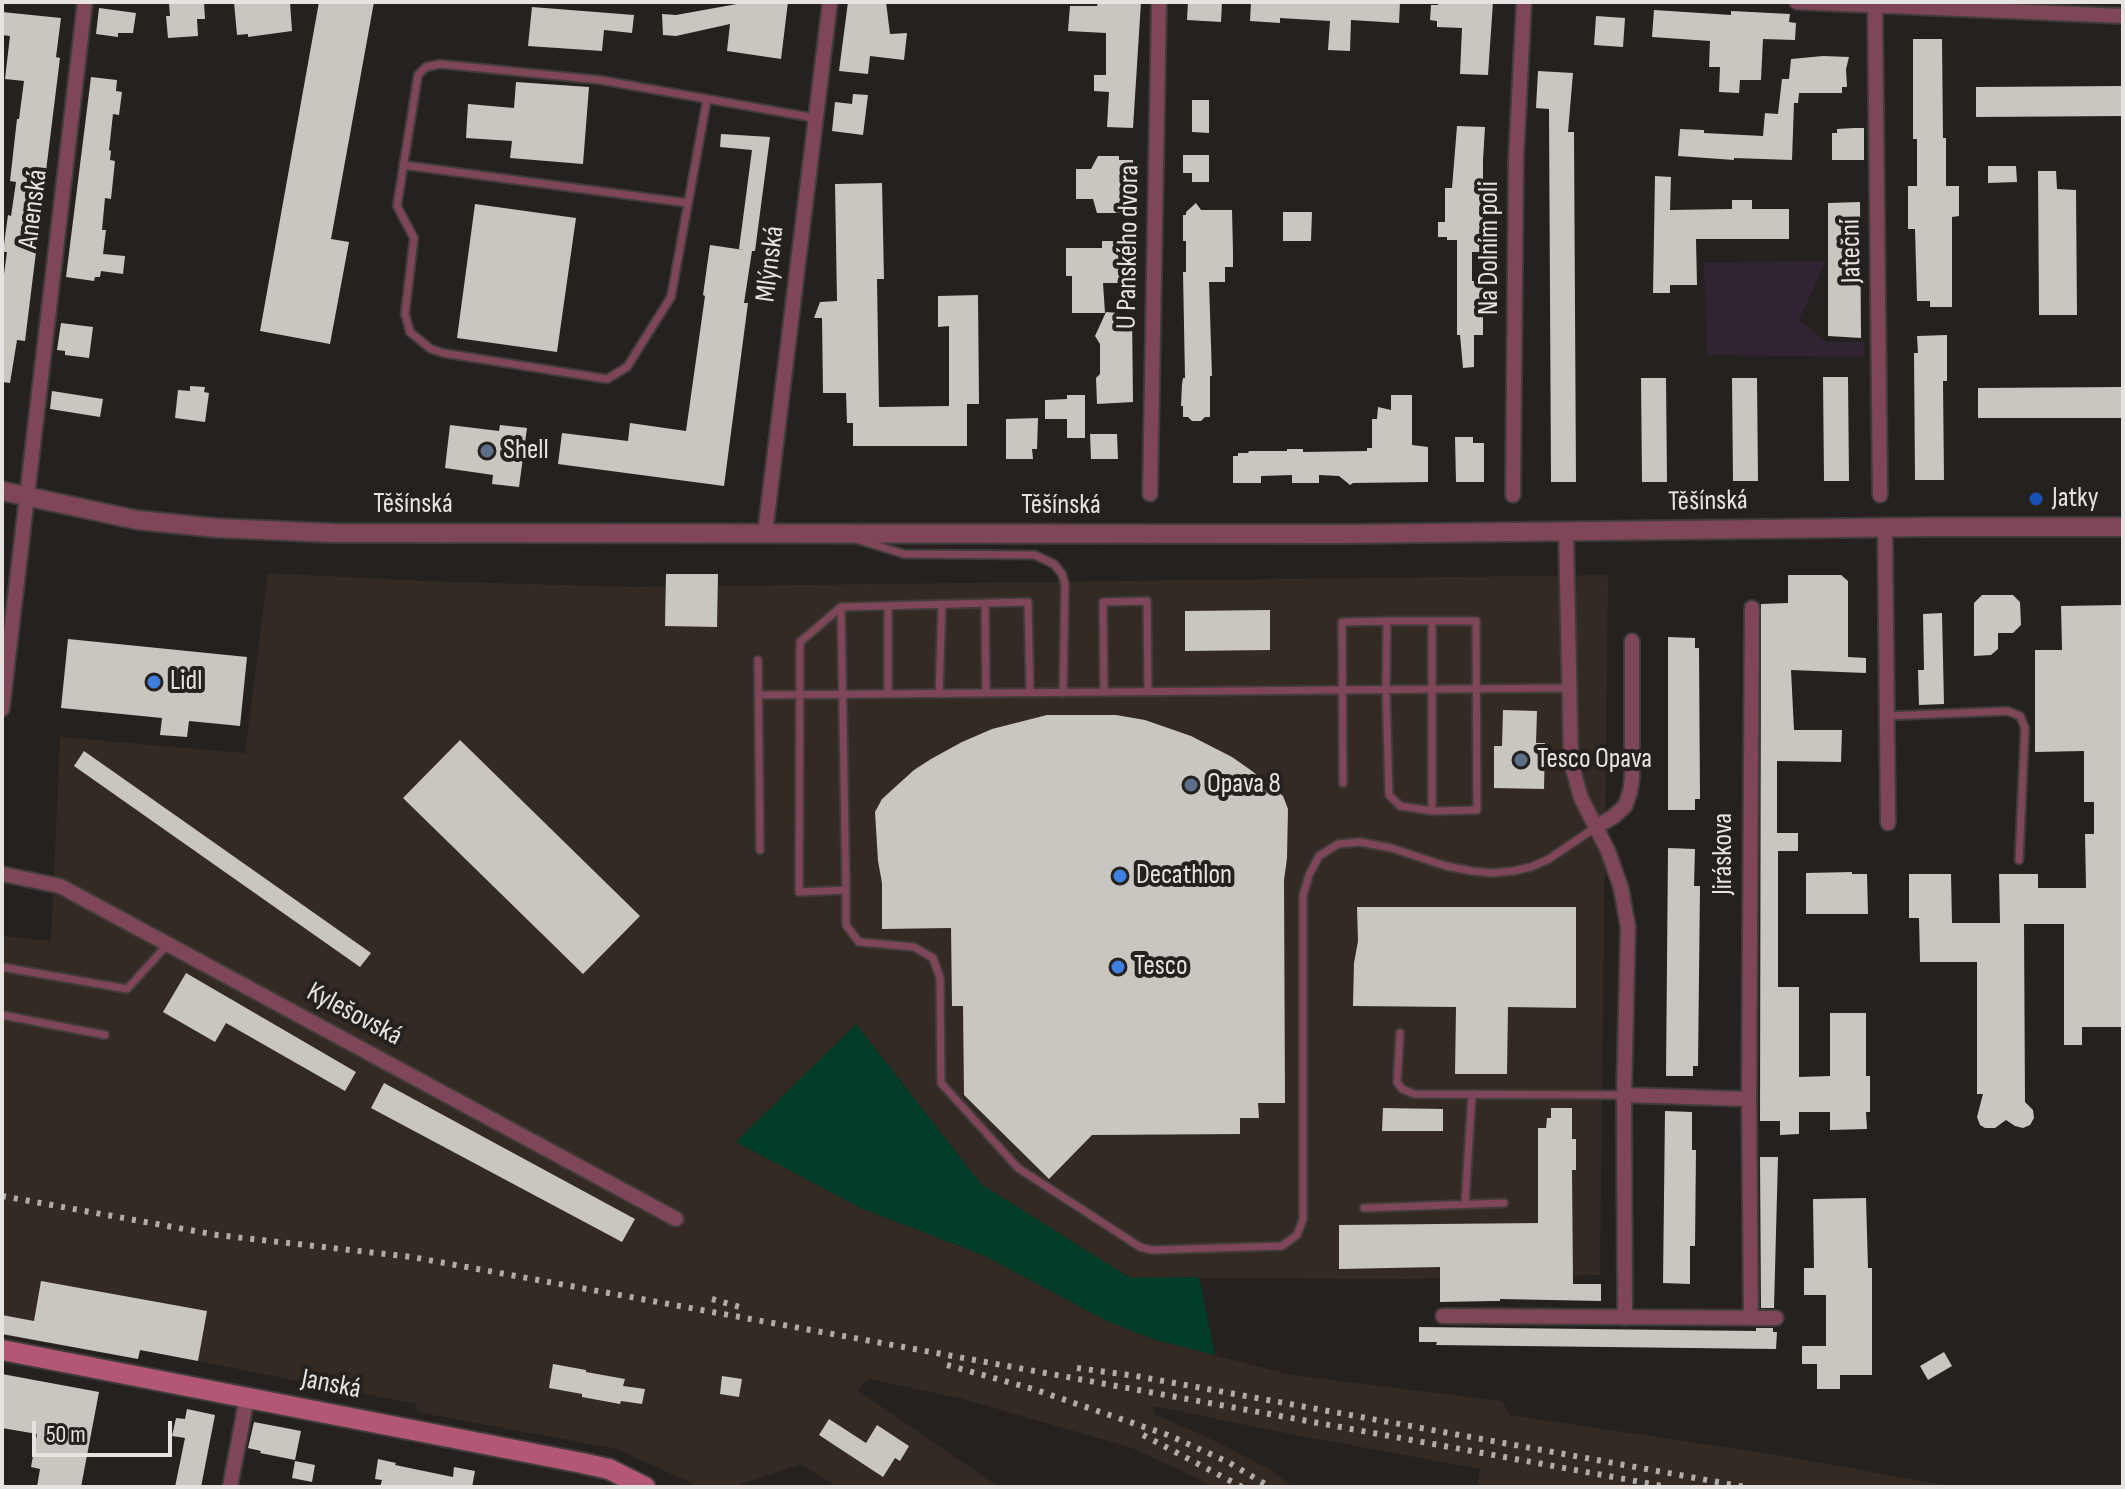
<!DOCTYPE html>
<html>
<head>
<meta charset="utf-8">
<style>
  body { margin:0 }
  #map { position:relative; width:2125px; height:1489px; overflow:hidden; background:#25211e; font-family:"Sofia Sans Condensed",sans-serif }
  canvas { display:block }
  .frame { position:absolute; inset:0; border:4px solid #e6e3e0; pointer-events:none }
  .scale { position:absolute; left:32px; top:1421px; width:140px; height:36px; box-sizing:border-box; border:4px solid #e6e3e0; border-top:0; padding-left:10px; font-size:24px; line-height:28px; white-space:nowrap; color:#e6e3e0; -webkit-text-stroke:6px #25211e; paint-order:stroke }
</style>
</head>
<body>
<div id="map">
<canvas width="2125" height="1489"></canvas>
<div class="frame"></div>
<div class="scale">50 m</div>
</div>
<script>
const ctx = document.querySelector('canvas').getContext('2d');
ctx.lineJoin = 'round';
function paint(path, color) { ctx.fillStyle = color; ctx.fill(path, 'evenodd'); }
const toPath = rows => new Path2D(rows.map(r => 'M' + r).join(''));
function strokePath(path, color, width, dash) { ctx.strokeStyle = color; ctx.lineWidth = width; ctx.lineCap = dash ? 'butt' : 'round'; ctx.setLineDash(dash || []); ctx.stroke(path); }
function write(font, color, halo, rows, align = 'center') {
  ctx.font = font + ' "Sofia Sans Condensed",sans-serif'; ctx.lineWidth = 8; ctx.setLineDash([]); ctx.textBaseline = 'middle'; ctx.strokeStyle = halo; ctx.fillStyle = color; for (const [text, x, y, turn = 0] of rows) {
    ctx.save(); ctx.translate(x, y); ctx.rotate((+turn || 0) * Math.PI / 180); ctx.textAlign = isNaN(turn) ? turn : align; if (halo) ctx.strokeText(text, 0, 0); ctx.fillText(text, 0, 0); ctx.restore();
  }
}
paint(toPath([
  [268,573,423,581,634,587,1608,575,1600,1275,1409,1279,1130,1278,981,1184,856,1024,736,1142,861,1208,985,1256,1107,1321,1156,1340,1291,1375,1502,1401,1510,1415,1778,1455,1955,1487,1477,1487,1480,1469,1290,1434,1154,1406,1154,1414,1209,1438,1269,1469,1293,1487,1212,1487,1184,1472,1132,1448,963,1399,869,1379,857,1390,999,1487,838,1487,801,1464,733,1487,700,1487,617,1449,417,1412,416,1404,141,1350,138,1359,2,1335,2,936,51,941,60,737,245,753]
]), '#332a23');
paint(toPath([
  [1826,261,1799,320,1827,342,1864,342,1863,357,1707,355,1704,263]
]), '#302432');
paint(toPath([
  [856,1024,981,1184,1130,1278,1199,1277,1215,1355,1156,1340,1107,1321,985,1256,861,1208,736,1142]
]), '#023d2a');
paint(toPath([
  [204,2,205,19,197,19,198,36,168,38,166,16,170,16,169,3],
  [234,2,290,2,292,31,248,37,248,34,237,35],
  [319,2,374,2,331,239,349,242,330,344,260,331],
  [748,2,788,2,781,59,727,51,730,24,676,36,663,35,662,14,676,15],
  [848,2,886,2,890,34,907,33,904,60,870,56,868,74,839,71],
  [1098,2,1141,2,1133,128,1107,127,1109,92,1094,91,1094,75,1106,75,1106,33,1068,31,1070,6,1097,6],
  [1188,2,1222,2,1221,22,1187,20],
  [1251,2,1400,2,1399,23,1351,20,1350,51,1328,50,1330,21,1280,18,1280,23,1250,21],
  [1438,2,1493,2,1488,75,1460,74,1462,28,1437,27,1437,21,1430,20,1431,5,1438,5],
  [532,7,634,15,632,33,604,30,602,51,528,46],
  [99,8,136,13,133,33,118,33,118,37,96,34],
  [1654,10,1731,15,1731,11,1790,14,1789,22,1796,23,1795,40,1763,39,1761,80,1740,80,1739,93,1719,92,1720,67,1709,67,1710,41,1652,37],
  [2,12,61,18,56,57,60,58,25,341,17,340,10,383,2,382,2,289,7,252,3,252,8,215,11,216,16,182,10,181,17,119,19,119,24,81,5,79,10,36,2,35],
  [1596,16,1625,18,1623,47,1594,45],
  [1913,39,1942,39,1943,138,1946,138,1946,186,1959,186,1959,216,1952,217,1952,307,1930,307,1930,301,1917,301,1915,229,1908,229,1908,186,1917,186,1917,139,1913,139],
  [1823,56,1849,57,1846,69,1847,87,1842,87,1842,93,1799,93,1798,103,1794,103,1792,160,1734,158,1734,160,1678,156,1680,129,1704,130,1704,133,1763,136,1765,113,1778,114,1782,79,1789,79,1791,59],
  [1538,71,1573,73,1568,132,1574,132,1576,482,1551,482,1549,109,1536,108],
  [91,77,117,80,116,91,122,92,119,115,113,114,109,150,111,151,110,160,115,161,111,199,105,198,102,230,106,230,103,254,125,256,123,274,101,271,100,277,95,277,94,281,66,277],
  [516,82,589,87,583,164,510,158,512,141,466,138,468,104,514,108],
  [2122,86,2122,116,1976,117,1976,87],
  [853,94,868,95,863,135,832,131,835,102,852,104],
  [1192,100,1209,100,1209,133,1192,132],
  [1457,126,1485,127,1483,160,1483,252,1472,252,1472,281,1483,281,1483,335,1474,335,1474,367,1463,368,1460,335,1457,335,1457,240,1447,240,1447,237,1438,237,1438,222,1445,222,1445,188,1452,188],
  [1854,128,1864,128,1864,160,1832,160,1832,133,1837,133,1837,129],
  [721,134,770,137,755,251,752,251,744,303,748,303,724,486,558,464,562,433,628,441,630,423,686,431,705,296,703,295,710,245,744,250,739,249,752,150,720,147],
  [1183,155,1209,155,1209,182,1192,182,1192,173,1183,173],
  [1098,156,1119,156,1119,160,1133,160,1133,208,1120,209,1120,213,1097,213,1093,199,1076,199,1076,169,1091,169],
  [1988,166,2016,166,2017,182,1988,183],
  [2038,171,2056,171,2057,189,2076,190,2077,315,2039,315],
  [1655,176,1671,177,1670,210,1732,209,1732,200,1752,200,1752,209,1789,209,1789,239,1696,239,1697,285,1670,285,1670,293,1653,293],
  [882,183,884,279,877,279,879,407,949,406,949,326,938,327,938,296,978,295,979,404,967,404,967,446,853,446,853,423,847,423,846,393,823,393,822,318,814,318,820,302,837,301,835,184],
  [1860,202,1861,338,1828,336,1828,203],
  [1196,203,1201,210,1232,210,1233,252,1233,267,1225,267,1225,282,1209,282,1212,376,1210,376,1210,417,1205,417,1201,421,1192,421,1188,417,1183,417,1183,406,1181,406,1182,384,1183,378,1185,378,1183,272,1186,272,1186,241,1183,241,1183,215,1186,215,1186,212],
  [475,204,576,218,557,352,457,338],
  [1283,212,1312,212,1311,241,1283,241],
  [1102,241,1133,241,1133,283,1103,283,1105,313,1072,313,1072,276,1066,276,1066,248,1102,248],
  [1106,312,1132,314,1133,402,1097,404,1096,378,1100,374,1100,344,1095,336],
  [61,323,93,327,89,358,65,355,65,351,57,350],
  [1947,335,1947,381,1943,381,1944,480,1915,480,1914,353,1918,353,1917,336],
  [1823,377,1848,377,1849,481,1824,481],
  [1641,378,1666,378,1667,482,1642,482],
  [1732,378,1757,378,1758,481,1733,481],
  [190,386,205,387,204,392,209,393,205,422,175,418,178,390,190,391],
  [2123,387,2123,418,1978,418,1978,388],
  [52,391,103,399,100,417,50,409],
  [1067,395,1085,395,1085,438,1067,438,1067,419,1045,419,1045,400,1067,399],
  [1391,395,1412,395,1412,445,1428,447,1428,482,1353,483,1350,485,1339,476,1319,475,1319,483,1292,483,1292,475,1261,476,1261,483,1233,483,1233,456,1238,456,1238,453,1248,453,1249,451,1287,451,1287,449,1303,449,1303,452,1367,451,1367,448,1372,448,1372,419,1377,419,1378,407,1391,410],
  [1038,418,1037,449,1032,449,1033,459,1006,459,1006,419],
  [450,425,499,431,500,425,527,428,519,487,492,484,493,475,445,468],
  [1090,434,1117,434,1118,459,1091,459],
  [1455,437,1473,437,1473,443,1484,443,1484,482,1456,482],
  [666,574,718,574,717,627,665,626],
  [1788,575,1841,575,1848,581,1848,657,1866,658,1866,673,1791,670,1794,730,1842,730,1841,762,1777,761,1777,833,1798,833,1798,851,1778,851,1778,987,1799,987,1799,1077,1830,1076,1830,1013,1866,1013,1866,1076,1870,1076,1870,1112,1866,1112,1867,1129,1830,1130,1830,1112,1799,1112,1799,1134,1780,1135,1780,1121,1760,1121,1761,604,1788,603],
  [1982,595,2013,595,2020,602,2021,625,2013,633,1998,633,1998,649,1991,655,1974,656,1974,603],
  [2123,605,2123,1027,2082,1027,2082,1045,2064,1045,2064,924,2024,924,2025,1102,2033,1110,2034,1118,2030,1125,2023,1128,2015,1126,2006,1120,1995,1128,1985,1128,1980,1125,1977,1117,1983,1094,1977,1094,1977,962,1920,962,1919,918,1909,918,1909,874,1951,874,1952,923,2000,923,1999,874,2038,874,2038,888,2086,888,2085,834,2094,834,2094,802,2084,802,2084,751,2035,752,2035,650,2062,650,2061,606],
  [1270,610,1270,650,1185,651,1185,611],
  [1942,613,1944,704,1919,705,1918,670,1924,670,1923,614],
  [1668,637,1695,638,1695,648,1699,648,1700,799,1695,799,1695,810,1668,810],
  [68,639,247,657,240,726,189,721,187,737,160,735,162,718,61,708],
  [1503,710,1537,711,1536,743,1545,743,1544,789,1494,788,1494,746,1502,746],
  [1047,715,1116,715,1145,720,1191,736,1232,757,1252,771,1283,796,1288,809,1287,858,1284,880,1285,1103,1258,1103,1259,1118,1240,1118,1240,1134,1092,1135,1049,1179,964,1095,963,1006,952,1006,951,928,882,929,882,883,878,861,875,812,882,799,914,770,931,759,962,742,992,729],
  [460,740,640,916,583,974,403,798],
  [84,751,371,953,360,967,74,766],
  [1668,848,1695,849,1694,886,1700,886,1698,1066,1693,1066,1693,1076,1666,1076],
  [1852,872,1852,874,1867,874,1868,914,1806,914,1806,873],
  [1357,907,1576,907,1576,1008,1508,1007,1507,1074,1455,1074,1456,1007,1353,1006,1354,963,1358,941],
  [186,973,356,1072,345,1091,226,1023,215,1042,163,1012],
  [384,1083,635,1219,622,1242,371,1108],
  [1383,1108,1443,1109,1443,1131,1382,1131],
  [1551,1108,1572,1108,1572,1139,1576,1139,1576,1170,1572,1170,1573,1284,1601,1284,1601,1301,1500,1299,1500,1301,1494,1301,1440,1302,1440,1267,1339,1269,1339,1225,1538,1223,1538,1128,1546,1128,1547,1118,1551,1118],
  [1665,1111,1692,1112,1692,1150,1696,1150,1695,1246,1690,1246,1690,1284,1663,1283],
  [1760,1157,1778,1157,1774,1308,1761,1308],
  [1866,1198,1868,1268,1872,1268,1872,1375,1840,1375,1840,1389,1817,1389,1817,1364,1802,1364,1802,1346,1826,1346,1826,1295,1804,1295,1804,1268,1814,1268,1813,1199],
  [41,1281,207,1311,198,1361,140,1350,138,1359,2,1334,2,1315,34,1321],
  [1419,1327,1756,1331,1756,1328,1773,1328,1773,1332,1777,1332,1776,1349,1436,1345,1437,1342,1419,1342],
  [1944,1352,1952,1366,1928,1380,1920,1366],
  [553,1364,586,1370,586,1372,625,1379,623,1386,645,1389,642,1404,621,1401,620,1404,582,1397,582,1394,549,1388],
  [2,1374,99,1392,81,1487,37,1487,40,1469,31,1467,37,1434,2,1428],
  [722,1376,742,1379,739,1397,720,1394],
  [187,1409,215,1415,201,1487,175,1487,185,1438,172,1436,176,1418,185,1419],
  [829,1419,866,1443,877,1425,909,1446,900,1461,895,1458,883,1477,819,1435],
  [254,1422,301,1431,295,1460,260,1453,261,1451,248,1448],
  [378,1459,396,1463,395,1465,453,1477,454,1467,475,1471,472,1487,380,1487,382,1480,375,1479],
  [295,1461,315,1465,312,1482,292,1478]
]), '#c9c5bf');
const service = toPath([
  [707,99,671,297,627,367,607,379,443,353,431,349,410,332,405,314,414,238,397,206,418,75,426,67,440,64,600,80,815,118],
  [403,165,688,203],
  [859,540,904,554,1035,555,1054,564,1062,574,1065,584,1063,693],
  [985,603,986,693],
  [841,607,800,642,799,892,846,890,841,607,1028,602,1030,693],
  [1387,621,1386,690,1389,795,1400,806,1432,811],
  [758,660,760,850],
  [1104,692,1103,602,1147,601,1148,692],
  [888,694,888,606],
  [939,694,942,604],
  [758,695,1569,688],
  [1887,716,2008,711,2020,716,2025,728,2019,860],
  [1343,783,1342,622,1387,621,1476,621,1477,810,1432,811,1432,621],
  [846,890,846,925,859,942,914,947,933,958,940,978,941,1083,1018,1168,1140,1247,1152,1250,1282,1246,1297,1235,1303,1219,1303,896,1309,875,1319,856,1338,844,1360,842,1391,848,1446,866,1472,871,1492,873,1513,871,1531,867,1549,859,1596,827],
  [2,967,127,989,168,944],
  [2,1015,105,1035],
  [1400,1033,1397,1082,1402,1089,1414,1094,1624,1095],
  [1465,1204,1472,1094],
  [1364,1208,1504,1203]
]);
const minor = toPath([
  [1797,2,2123,16],
  [1875,6,1880,495],
  [1150,494,1159,2],
  [1513,495,1516,159,1524,2],
  [1885,528,1888,823],
  [1566,532,1571,762,1581,798,1608,851,1621,888,1628,927,1624,1095,1625,1318],
  [765,533,830,2],
  [2,709,85,2],
  [1596,827,1613,817,1625,806,1630,792,1632,779,1632,641],
  [2,874,60,886,676,1219],
  [1624,1095,1749,1099,1752,608],
  [1749,1099,1751,1318],
  [1443,1316,1776,1318],
  [230,1487,247,1397]
]);
const tertiary = toPath([
  [2,491,137,520,217,528,333,533,1344,534,1928,527,2123,527]
]);
const secondary = toPath([
  [2,1350,582,1463,609,1469,645,1487]
]);
strokePath(service, '#403c39', 11);
strokePath(minor, '#403c39', 18);
strokePath(tertiary, '#403c39', 22);
strokePath(secondary, '#403c39', 24);
strokePath(service, '#7f4558', 7);
strokePath(minor, '#7f4558', 14);
strokePath(tertiary, '#7f4558', 18);
strokePath(secondary, '#b25776', 20);
strokePath(toPath([
  [2,1196,217,1235,412,1257,1668,1487],
  [712,1299,743,1308],
  [947,1365,1033,1389,1168,1435,1228,1462,1270,1487],
  [1077,1368,1136,1376,1745,1487],
  [1143,1435,1242,1487]
]), '#b0aca9', 6, [4, 8]);
for (const [x, y, r, color] of [
  [487,451,8,"#5c6f8a"],
  [2036,499,8,"#1a4fb4"],
  [154,682,8,"#3f7fe0"],
  [1521,760,8,"#5c6f8a"],
  [1191,785,8,"#5c6f8a"],
  [1120,876,8,"#3f7fe0"],
  [1118,967,8,"#3f7fe0"]
]) { const dot = new Path2D(); dot.arc(x, y, r, 0, 2 * Math.PI); ctx.fillStyle = color; ctx.fill(dot); strokePath(dot, '#25211e', 3); }
write('28px', '#e6e3e0', '#25211e', [
  ["Anenská",34,209,-83],
  ["U Panského dvora",1129,247,-89],
  ["Na Dolním poli",1490,248,-90],
  ["Jateční",1852,251,-91],
  ["Mlýnská",771,264,-83],
  ["Těšínská",1708,502,-1],
  ["Těšínská",413,505],
  ["Těšínská",1061,506],
  ["Jiráskova",1724,854,-90],
  ["Kylešovská",354,1015,28],
  ["Janská",331,1385,11]
]);
write('28px', '#e6e3e0', '#25211e', [
  ["Shell",503,451],
  ["Jatky",2052,499],
  ["Lidl",170,682],
  ["Tesco Opava",1537,760],
  ["Opava 8",1207,785],
  ["Decathlon",1136,876],
  ["Tesco",1134,967]
], 'left');
</script>
</body>
</html>
